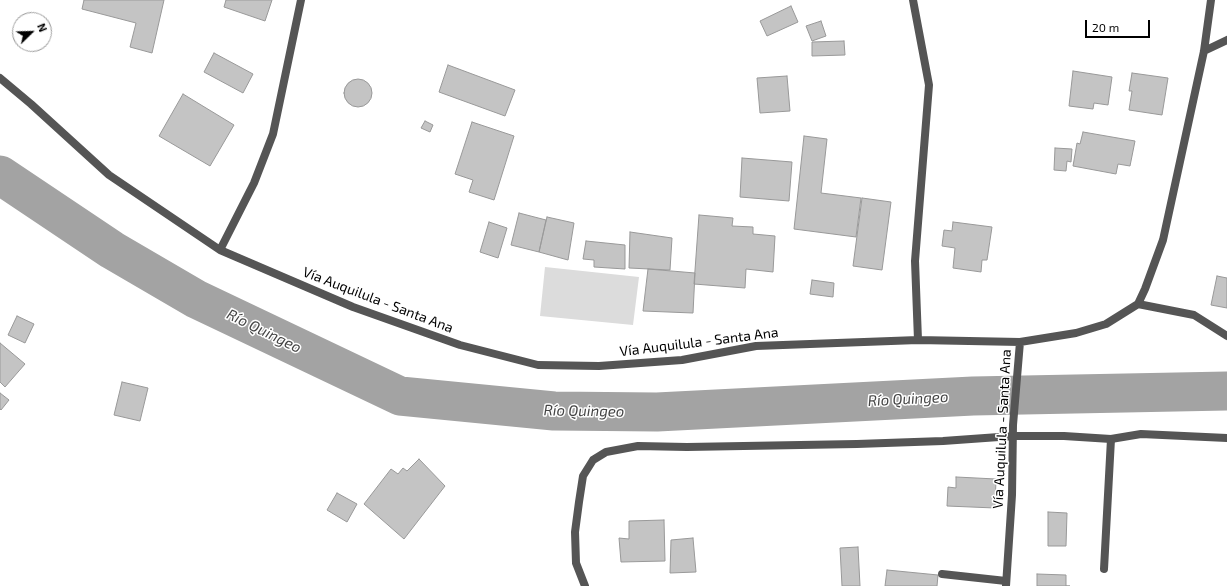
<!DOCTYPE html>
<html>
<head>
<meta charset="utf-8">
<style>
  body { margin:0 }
  #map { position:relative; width:1227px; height:586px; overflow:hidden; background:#fff; font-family:"Exo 2",sans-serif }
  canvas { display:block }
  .north { position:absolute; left:12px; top:12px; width:40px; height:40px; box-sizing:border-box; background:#fff; border:1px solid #999; border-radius:50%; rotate:67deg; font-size:11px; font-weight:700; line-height:16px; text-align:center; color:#000 }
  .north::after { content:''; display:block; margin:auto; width:14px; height:18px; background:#000; clip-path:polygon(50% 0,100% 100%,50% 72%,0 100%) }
  .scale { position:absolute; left:1085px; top:20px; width:65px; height:18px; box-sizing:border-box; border:2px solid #000; border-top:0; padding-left:5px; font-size:12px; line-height:14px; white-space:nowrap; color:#000; -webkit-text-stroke:3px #fff; paint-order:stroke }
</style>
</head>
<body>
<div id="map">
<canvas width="1227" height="586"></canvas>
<div class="north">N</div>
<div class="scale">20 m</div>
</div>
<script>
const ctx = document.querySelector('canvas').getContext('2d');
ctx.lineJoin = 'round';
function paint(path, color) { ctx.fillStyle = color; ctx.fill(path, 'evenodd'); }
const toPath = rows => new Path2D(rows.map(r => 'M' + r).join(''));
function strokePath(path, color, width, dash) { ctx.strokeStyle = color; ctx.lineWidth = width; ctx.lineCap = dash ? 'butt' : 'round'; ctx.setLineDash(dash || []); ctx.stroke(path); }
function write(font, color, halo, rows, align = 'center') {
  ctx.font = font + ' "Exo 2",sans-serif'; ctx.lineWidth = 3; ctx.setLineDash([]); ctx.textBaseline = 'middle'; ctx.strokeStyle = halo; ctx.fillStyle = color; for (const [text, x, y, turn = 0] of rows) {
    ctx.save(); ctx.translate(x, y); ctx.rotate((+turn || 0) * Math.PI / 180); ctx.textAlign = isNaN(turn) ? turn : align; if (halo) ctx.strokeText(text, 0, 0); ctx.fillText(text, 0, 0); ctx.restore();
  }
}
paint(toPath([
  [545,267,639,277,633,325,540,316]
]), '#dcdcdc');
strokePath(toPath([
  [0,175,112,250,196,299,400,396,554,411,657,412,973,396,1227,391]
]), '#a3a3a3', 39);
const building = toPath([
  [84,0,164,0,152,53,130,47,136,23,82,9,84,0],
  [226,0,272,0,265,21,224,7,226,0],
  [791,6,798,22,767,36,760,21,791,6],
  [821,21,826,36,812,41,806,26,821,21],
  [844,41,845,55,812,56,812,42,844,41],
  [214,53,253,74,243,93,204,72,214,53],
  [448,65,515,90,505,116,439,92,448,65],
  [1073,71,1112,77,1108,105,1094,103,1093,109,1069,106,1073,71],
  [1132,73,1168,78,1162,115,1129,110,1132,91,1129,91,1132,73],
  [787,76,790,111,760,113,757,78,787,76],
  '344 93a14 14 0 1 1 28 0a14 14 0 1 1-28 0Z',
  [183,94,234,125,210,166,159,136,183,94],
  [425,121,433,125,430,132,421,128,425,121],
  [472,122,514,136,494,200,469,192,473,180,455,174,472,122],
  [1083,132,1135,141,1130,166,1118,164,1116,174,1073,166,1077,143,1080,144,1083,132],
  [804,136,827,139,821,193,861,198,856,237,794,229,804,136],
  [1055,148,1072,149,1071,162,1067,161,1066,171,1054,170,1055,148],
  [742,158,792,162,789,201,740,197,742,158],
  [862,198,891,202,882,270,853,266,862,198],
  [519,213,546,220,539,252,511,245,519,213],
  [699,215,733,218,732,226,753,227,753,234,775,236,773,272,746,269,745,288,694,284,699,215],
  [547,217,574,223,568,260,539,252,547,217],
  [489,222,507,228,498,258,480,252,489,222],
  [953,222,992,227,987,260,982,260,981,272,953,268,955,248,942,246,944,230,952,231,953,222],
  [630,232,672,238,670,270,629,268,630,232],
  [586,241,625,245,625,269,594,267,594,260,583,259,586,241],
  [648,269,695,273,693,313,643,311,648,269],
  [1217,276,1227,278,1227,308,1211,305,1217,276],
  [812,280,834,283,833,297,810,294,812,280],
  [17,316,34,324,25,343,8,335,17,316],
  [0,343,25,364,5,387,0,382,0,343],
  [122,382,148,388,140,421,114,415,122,382],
  [0,393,9,400,1,410,0,409,0,393],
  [419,459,445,486,404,539,364,504,391,469,398,474,403,468,407,471,419,459],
  [956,477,996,479,995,508,947,506,948,487,956,488,956,477],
  [337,493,357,504,347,522,327,510,337,493],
  [1048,512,1067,513,1066,546,1048,546,1048,512],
  [664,520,665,561,621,562,619,538,629,539,629,521,664,520],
  [693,538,696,572,670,573,671,540,693,538],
  [858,547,860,586,842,586,840,548,858,547],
  [887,570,938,575,937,586,885,586,887,570],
  [1037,574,1066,575,1066,586,1070,586,1037,586,1037,574]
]);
paint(building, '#c4c4c4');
strokePath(building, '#999', 1);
strokePath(toPath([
  [1104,569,1111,439],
  [942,574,1006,581]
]), '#555', 8);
strokePath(toPath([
  [913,0,929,85,915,261,918,340],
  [1204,51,1227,40],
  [0,78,31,104,109,175,220,250,353,307,460,345,538,365,599,366,682,360,756,346,918,340,1020,342,1076,333,1106,324,1138,304,1145,289,1163,240,1204,51,1211,0],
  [220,250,254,183,273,134,301,0],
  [1138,304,1194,315,1227,336],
  [585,586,576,563,575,532,579,502,583,476,593,460,606,452,638,446,687,447,857,444,943,441,1013,436,1064,436,1111,439,1141,434,1227,438],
  [1006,586,1012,495,1013,425,1020,342]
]), '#555', 8);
write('14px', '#000', '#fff', [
  ["Vía Auquilula - Santa Ana",378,300,21],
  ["Vía Auquilula - Santa Ana",699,342,-7],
  ["Vía Auquilula - Santa Ana",1002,429,-87]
]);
write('italic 15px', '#444', '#fff', [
  ["Río Quingeo",264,331,26],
  ["Río Quingeo",908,399,-3],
  ["Río Quingeo",584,411,1]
]);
</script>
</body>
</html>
